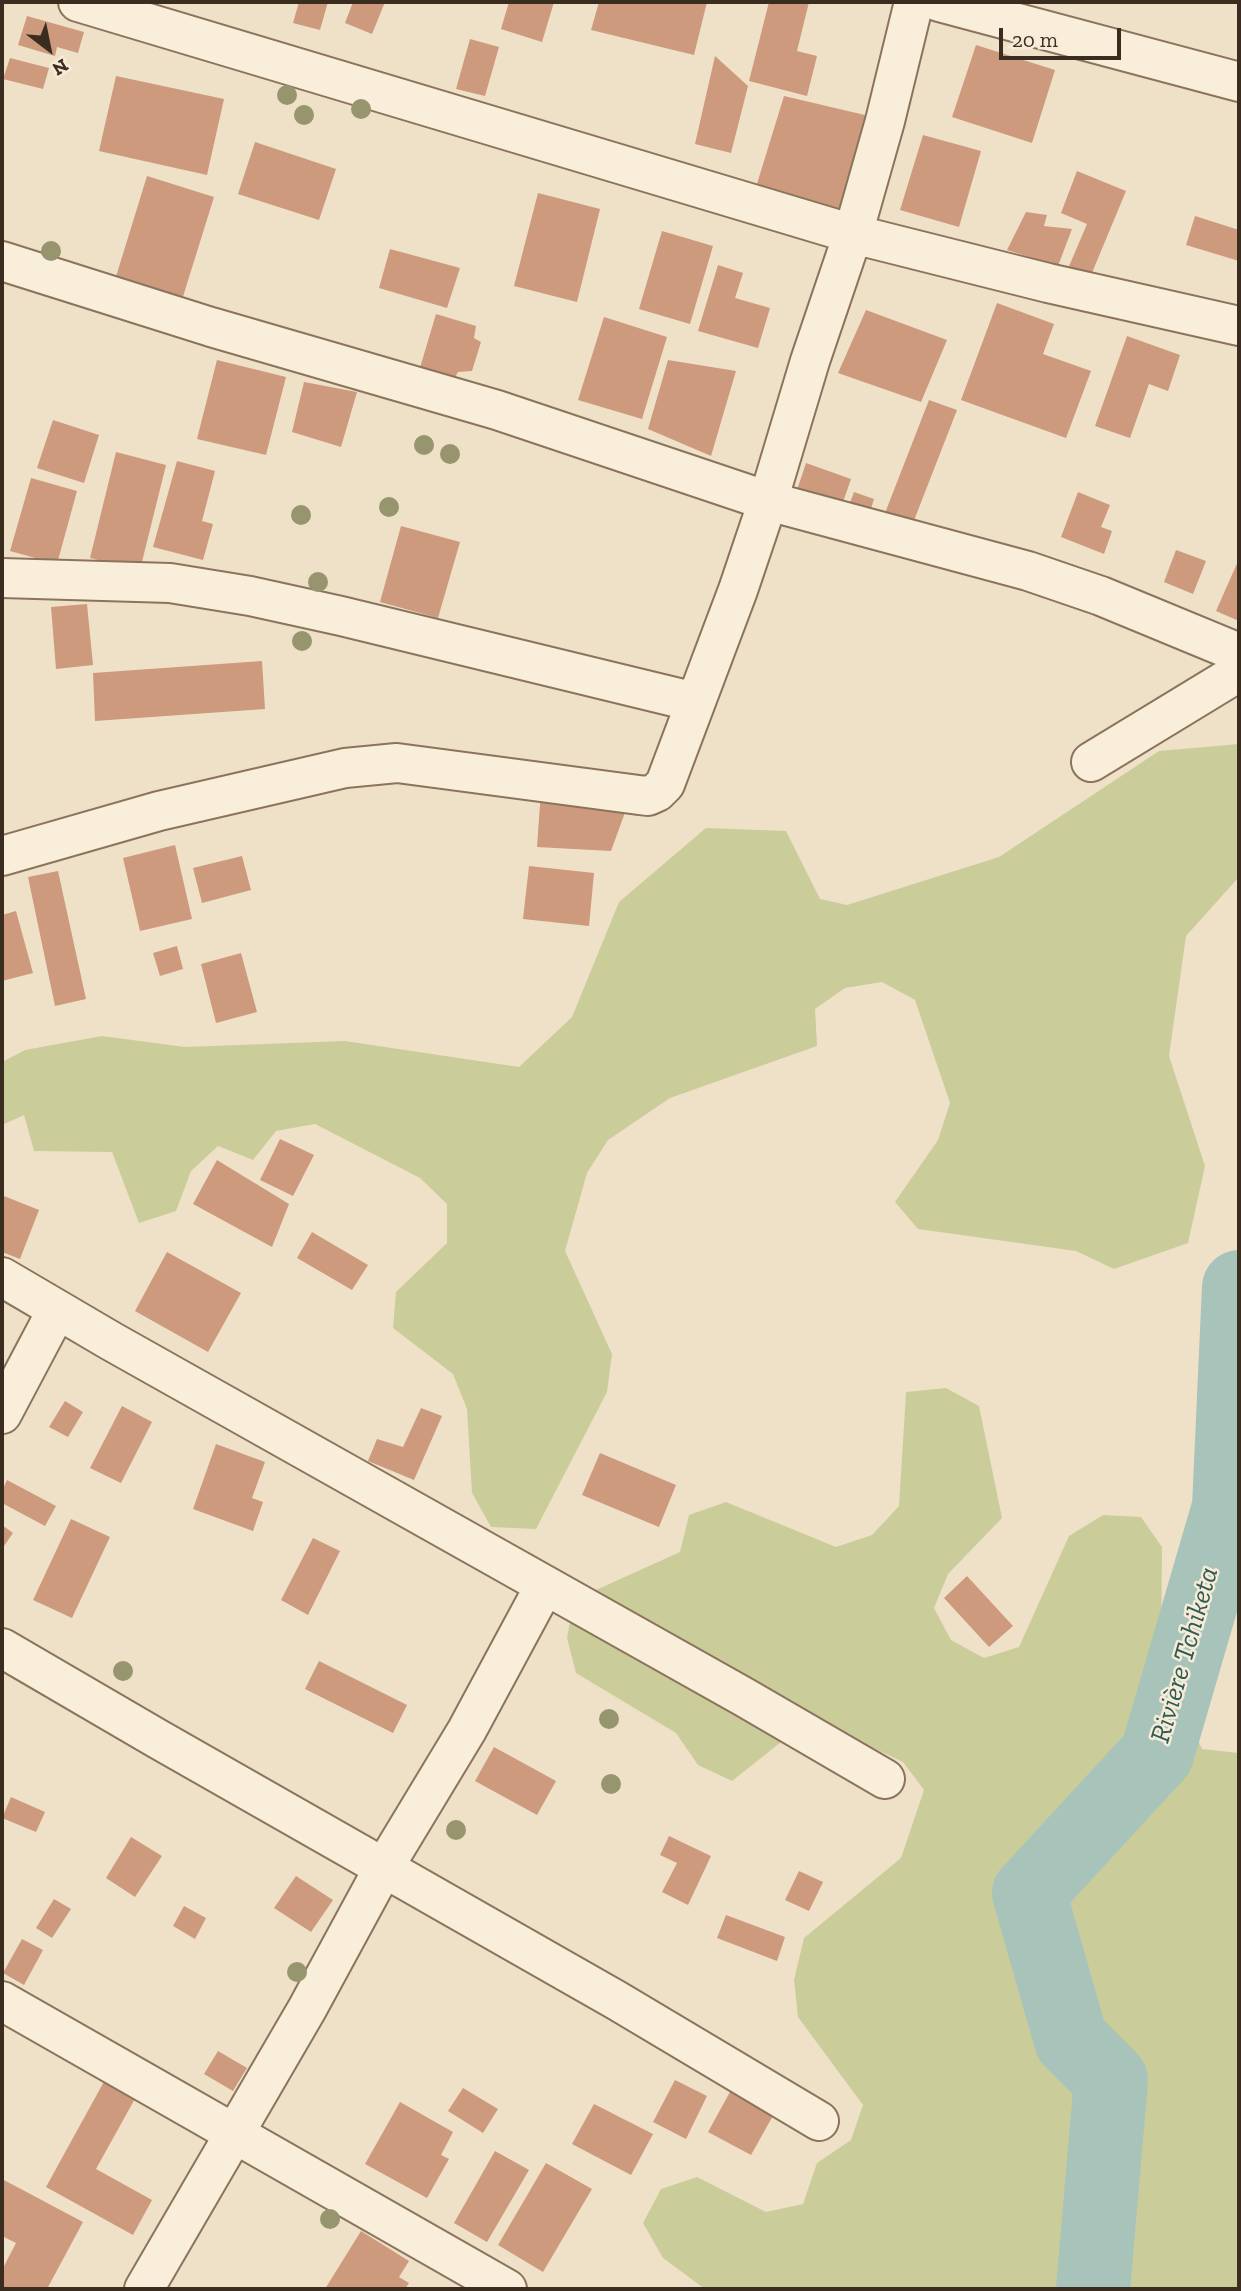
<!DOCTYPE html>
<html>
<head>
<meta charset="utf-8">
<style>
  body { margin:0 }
  #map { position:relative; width:1241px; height:2291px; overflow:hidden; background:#efe1c7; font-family:"Zilla Slab",serif }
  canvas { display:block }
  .frame { position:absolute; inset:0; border:4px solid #3b2c20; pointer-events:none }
  .north { position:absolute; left:14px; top:14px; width:70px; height:70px; -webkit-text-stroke:5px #f6ebd6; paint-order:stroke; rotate:148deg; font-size:19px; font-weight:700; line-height:28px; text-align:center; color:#3b2c20 }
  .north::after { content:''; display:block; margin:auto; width:24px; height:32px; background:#3b2c20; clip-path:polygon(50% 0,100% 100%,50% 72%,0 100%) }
  .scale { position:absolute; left:999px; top:28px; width:122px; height:32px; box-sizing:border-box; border:4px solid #3b2c20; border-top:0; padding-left:9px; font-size:21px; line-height:24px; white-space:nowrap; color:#3b2c20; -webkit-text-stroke:5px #f6ebd6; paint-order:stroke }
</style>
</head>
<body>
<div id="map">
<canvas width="1241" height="2291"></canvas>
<div class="frame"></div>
<div class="north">N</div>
<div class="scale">20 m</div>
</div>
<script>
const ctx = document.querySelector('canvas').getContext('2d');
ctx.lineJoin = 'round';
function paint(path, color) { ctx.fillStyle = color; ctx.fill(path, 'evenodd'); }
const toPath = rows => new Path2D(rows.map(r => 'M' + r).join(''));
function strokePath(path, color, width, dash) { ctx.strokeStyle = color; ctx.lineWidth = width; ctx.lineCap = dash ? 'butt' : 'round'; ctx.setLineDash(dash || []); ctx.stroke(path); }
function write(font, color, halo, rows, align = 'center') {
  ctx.font = font + ' "Zilla Slab",serif'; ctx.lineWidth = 5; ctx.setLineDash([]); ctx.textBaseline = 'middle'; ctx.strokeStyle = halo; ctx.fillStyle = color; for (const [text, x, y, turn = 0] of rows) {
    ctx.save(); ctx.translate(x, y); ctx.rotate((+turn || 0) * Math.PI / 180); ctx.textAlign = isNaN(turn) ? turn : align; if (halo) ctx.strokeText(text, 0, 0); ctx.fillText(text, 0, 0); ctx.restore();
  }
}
paint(toPath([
  [1239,744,1239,877,1186,936,1169,1056,1205,1166,1188,1243,1114,1269,1076,1251,918,1229,895,1202,938,1140,950,1103,915,1000,882,982,845,988,815,1009,817,1046,670,1098,608,1140,587,1173,565,1251,612,1354,607,1392,536,1529,491,1527,472,1493,467,1409,453,1374,393,1328,396,1292,447,1243,447,1204,420,1178,315,1124,276,1131,253,1160,218,1146,191,1171,176,1211,139,1223,112,1152,34,1151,24,1115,2,1125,2,1062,25,1050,102,1036,185,1047,345,1041,519,1067,572,1017,619,902,706,828,786,831,820,899,847,905,999,857,1159,751],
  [946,1388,979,1406,1002,1518,948,1574,934,1608,951,1640,984,1658,1019,1647,1069,1536,1103,1515,1141,1517,1162,1547,1161,1663,1202,1749,1239,1753,1239,2289,705,2289,663,2258,643,2223,661,2189,697,2177,766,2212,803,2204,817,2163,851,2140,863,2105,798,2017,794,1980,804,1938,901,1858,924,1790,903,1762,831,1728,795,1731,732,1781,698,1765,676,1733,576,1673,567,1638,574,1600,680,1552,689,1515,726,1502,836,1547,872,1535,899,1506,906,1392]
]), '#cacd9a');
strokePath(toPath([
  [1093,2289,1111,2080,1071,2040,1029,1893,1157,1754,1229,1507,1239,1287]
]), '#a8c3b9', 74);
paint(toPath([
  [299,2,328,2,320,30,293,23],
  [353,2,385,2,372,34,345,23],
  [509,2,554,2,542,42,501,29],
  [599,2,707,2,694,55,591,30],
  [769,2,809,2,797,51,817,56,807,96,749,81],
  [27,16,84,32,78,53,57,47,55,56,18,45],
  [470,39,499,47,485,96,456,89],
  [976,45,1055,70,1032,143,952,117],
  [715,56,748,86,731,153,695,144],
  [10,58,49,68,43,89,3,79],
  [116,76,224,99,207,175,99,151],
  [784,96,869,116,840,211,756,187],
  [923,135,981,151,959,227,900,210],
  [255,142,336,169,319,220,238,194],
  [1077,171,1126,191,1089,280,1067,271,1087,224,1061,213],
  [147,176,214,197,181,303,114,283],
  [538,193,600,209,577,302,514,286],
  [1026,212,1047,215,1044,226,1072,229,1058,266,1007,250],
  [1195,216,1239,230,1239,261,1186,245],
  [662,231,713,246,690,324,639,309],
  [390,249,460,268,447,308,379,288],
  [718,265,743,273,735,298,770,308,758,348,698,331],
  [997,303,1054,324,1043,354,1091,371,1066,438,961,400],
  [866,310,947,340,921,402,838,373],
  [436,314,476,326,474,338,481,342,472,371,458,372,453,381,419,371],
  [604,317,667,337,642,419,578,400],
  [1127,336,1180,355,1168,391,1149,384,1130,438,1095,426],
  [217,360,286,377,266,455,197,439],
  [668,360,736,371,711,456,648,429],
  [304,382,357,392,341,447,292,432],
  [929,400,957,410,913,523,885,513],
  [53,420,99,435,84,483,37,468],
  [116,452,166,465,140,570,90,558],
  [177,461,215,471,202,521,213,524,203,560,153,547],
  [806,463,851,479,842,505,797,490],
  [31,478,77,491,57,564,10,551],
  [854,492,874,499,869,515,848,508],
  [1078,492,1110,505,1101,527,1112,531,1104,554,1061,537],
  [401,526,460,542,438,618,380,602],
  [1176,550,1206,561,1193,594,1164,582],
  [1239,559,1239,621,1216,611],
  [87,604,93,665,56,669,51,607],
  [262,661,265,709,95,721,93,673],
  [541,790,631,796,611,851,537,847],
  [175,845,192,919,140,931,123,858],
  [242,856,251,890,202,903,193,868],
  [529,866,594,873,589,926,523,919],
  [58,871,86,999,55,1006,28,877],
  [16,911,33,973,2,981,2,915],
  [177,946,183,969,160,976,153,953],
  [241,953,257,1012,216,1023,201,964],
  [280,1139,314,1155,293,1196,260,1180],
  [217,1160,289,1204,272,1247,193,1204],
  [4,1196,39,1210,20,1259,2,1252,2,1203],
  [312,1232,368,1265,352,1290,297,1258],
  [167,1252,241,1293,208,1352,135,1311],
  [65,1401,83,1412,68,1437,49,1427],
  [122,1406,152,1422,121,1483,90,1468],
  [421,1408,442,1416,414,1480,368,1461,377,1439,403,1447],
  [216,1444,265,1462,252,1498,263,1502,253,1531,193,1509],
  [600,1453,676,1485,659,1527,582,1495],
  [7,1480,56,1506,45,1526,2,1503,2,1491],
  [71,1519,110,1537,72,1618,33,1600],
  [2,1525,13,1533,2,1549],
  [313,1538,340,1551,308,1615,281,1600],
  [967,1576,1013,1626,989,1647,944,1598],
  [319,1661,407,1705,393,1733,305,1689],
  [494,1747,556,1781,537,1815,475,1781],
  [11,1797,45,1812,36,1832,2,1818],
  [669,1836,711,1856,688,1905,662,1892,677,1863,660,1855],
  [131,1837,162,1856,135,1897,106,1878],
  [799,1871,823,1882,809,1911,785,1900],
  [296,1876,333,1900,311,1932,274,1908],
  [54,1899,71,1909,52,1938,36,1928],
  [184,1906,206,1918,195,1939,173,1926],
  [726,1915,785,1937,777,1961,717,1938],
  [22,1939,43,1950,24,1985,3,1973],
  [218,2051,247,2068,233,2091,204,2074],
  [106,2078,137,2095,96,2169,152,2200,133,2235,46,2187],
  [675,2080,707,2096,686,2139,653,2122],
  [736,2081,779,2105,751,2155,708,2132],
  [463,2088,498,2109,483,2133,448,2111],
  [400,2102,453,2132,441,2155,449,2159,427,2198,365,2164],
  [594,2104,653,2134,631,2175,572,2144],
  [495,2151,529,2170,487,2242,454,2223],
  [546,2163,592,2189,543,2272,498,2245],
  [2,2179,83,2222,47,2289,2,2289,2,2270,16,2243,2,2236],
  [361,2231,409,2261,399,2277,409,2283,405,2289,325,2289]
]), '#cd9a7d');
const minor = toPath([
  [78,2,853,234,1048,283,1239,326],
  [939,2,1239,82],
  [2,261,211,327,497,410,768,501,1028,571,1101,596,1239,653],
  [2,578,170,583,250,596,341,616,695,702],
  [1091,762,1239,672],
  [2,856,159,811,345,768,397,763,639,795,648,796,657,792,665,784,738,590,768,501,810,361,853,234,885,121,914,2],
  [2,1277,111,1341,744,1697,885,1779],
  [2,1414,57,1310],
  [2,1648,158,1739,616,2000,819,2121],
  [2,2001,507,2289],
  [144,2289,307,2009,383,1869,467,1730,544,1587]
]);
strokePath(minor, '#8b735c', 42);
strokePath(minor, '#f9eeda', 38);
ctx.fillStyle = '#96956e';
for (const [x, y] of [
  [287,95],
  [361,109],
  [304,115],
  [51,251],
  [424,445],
  [450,454],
  [389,507],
  [301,515],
  [318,582],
  [302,641],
  [123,1671],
  [609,1719],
  [611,1784],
  [456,1830],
  [297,1972],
  [330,2219]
]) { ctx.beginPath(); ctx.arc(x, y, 10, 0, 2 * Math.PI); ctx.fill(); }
write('italic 28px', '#2f5b56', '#f6ebd6', [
  ["Rivière Tchiketa",1185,1655,-74]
]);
</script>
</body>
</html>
